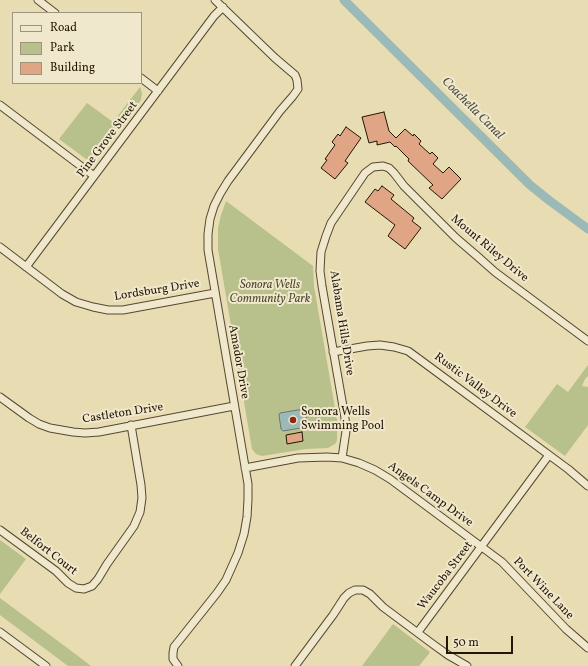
<!DOCTYPE html>
<html>
<head>
<meta charset="utf-8">
<style>
  body { margin:0 }
  #map { position:relative; width:588px; height:666px; overflow:hidden; background:#e8dcb2; font-family:Vollkorn,serif }
  canvas { display:block }
  .legend { position:absolute; left:12px; top:12px; width:130px; height:72px; box-sizing:border-box; background:#f0e8cd; border:1px solid #9e947d; margin:0; padding:5px 7px; list-style:none; font-size:12px; color:#241604 }
  .legend li { display:flex; align-items:center; gap:8px; height:20px }
  .legend b { width:20px; border:1px solid #9e947d }
  .scale { position:absolute; left:446px; top:636px; width:67px; height:18px; box-sizing:border-box; border:2px solid #241604; border-top:0; padding-left:5px; font-size:12px; line-height:14px; white-space:nowrap; color:#241604; -webkit-text-stroke:3px #f0e8cd; paint-order:stroke }
</style>
</head>
<body>
<div id="map">
<canvas width="588" height="666"></canvas>
<ul class="legend">
<li><b style="height:5px;background:#f0e8cd"></b>Road</li>
<li><b style="height:11px;background:#b8c08b"></b>Park</li>
<li><b style="height:11px;background:#dfa585"></b>Building</li>
</ul>
<div class="scale">50 m</div>
</div>
<script>
const ctx = document.querySelector('canvas').getContext('2d');
ctx.lineJoin = 'round';
function paint(path, color) { ctx.fillStyle = color; ctx.fill(path, 'evenodd'); }
const toPath = rows => new Path2D(rows.map(r => 'M' + r).join(''));
function strokePath(path, color, width, dash) { ctx.strokeStyle = color; ctx.lineWidth = width; ctx.lineCap = dash ? 'butt' : 'round'; ctx.setLineDash(dash || []); ctx.stroke(path); }
function write(font, color, halo, rows, align = 'center') {
  ctx.font = font + ' Vollkorn,serif'; ctx.lineWidth = 4; ctx.setLineDash([]); ctx.textBaseline = 'middle'; ctx.strokeStyle = halo; ctx.fillStyle = color; for (const [text, x, y, turn = 0] of rows) {
    ctx.save(); ctx.translate(x, y); ctx.rotate((+turn || 0) * Math.PI / 180); ctx.textAlign = isNaN(turn) ? turn : align; if (halo) ctx.strokeText(text, 0, 0); ctx.fillText(text, 0, 0); ctx.restore();
  }
}
paint(toPath([
  [140,87,142,93,141,100,100,154,97,157,93,159,86,159,59,139,87,103,113,122],
  [226,201,313,266,314,286,337,420,337,441,335,444,328,448,306,449,262,456,256,454,252,449,218,249,218,228,221,215],
  [588,365,588,376,585,379,582,386,588,387,588,425,565,456,525,427,557,384,568,392],
  [0,540,26,559,0,594],
  [0,598,78,656,91,666,68,666,0,615],
  [393,624,430,652,428,655,419,666,362,666]
]), '#b8c08b');
const water = toPath([
  [304,409,305,411,308,425,307,427,283,431,281,429,279,415,280,413,304,409]
]);
paint(water, '#9bb9b6');
strokePath(water, '#6b786f', 1);
strokePath(toPath([
  [344,0,530,185,550,201,588,229]
]), '#9bb9b6', 9);
const building = toPath([
  [384,112,389,131,396,138,405,129,413,136,414,134,421,141,419,144,430,154,432,152,438,158,433,164,443,173,449,167,461,179,442,199,429,188,433,185,408,161,409,159,396,146,395,147,390,142,377,145,377,141,369,143,362,117,384,112],
  [346,127,361,138,345,161,348,163,335,179,321,168,327,160,325,159,335,145,332,142,338,134,340,136,346,127],
  [382,186,394,195,391,199,414,218,412,221,421,228,405,249,388,236,395,225,365,202,375,189,378,191,382,186],
  [302,432,303,441,287,444,286,435,302,432]
]);
paint(building, '#dfa585');
strokePath(building, '#241604', 1);
const minor = toPath([
  [38,0,55,13],
  [141,78,158,91],
  [0,105,94,176],
  [0,247,62,294,76,302,93,307,108,310,123,310,215,293],
  [26,267,214,16,223,7],
  [333,352,367,346,380,345,394,347,408,351,419,359,568,469,588,486],
  [0,397,29,418,39,424,50,428,73,432,85,433,99,432,234,406],
  [342,458,346,431,345,418,322,286,320,271,321,252,326,236,331,223,365,173,373,167,383,166,389,168,394,173,404,186,456,238,477,256,495,272,588,341],
  [245,468,298,458,327,457,342,458,359,463,375,470,390,479,502,562,566,629,588,648],
  [0,530,56,571,68,583,76,588,84,589,92,586,98,579,107,564,134,526,140,512,142,498,141,485,131,425],
  [0,632,46,666],
  [418,632,549,455],
  [178,666,173,659,173,653,174,647,217,593,226,580,238,553,244,534,247,517,248,499,248,484,208,250,208,234,210,219,214,206,220,194,228,181,280,111,293,96,298,89,297,80,295,75,275,58,215,0],
  [295,666,333,615,344,598,349,593,355,590,363,590,370,594,383,607,434,645,448,655,467,666]
]);
strokePath(minor, '#554830', 9);
strokePath(minor, '#f0e8cd', 7);
for (const [x, y, r, color] of [
  [293,420,4,"#8f2418"]
]) { const dot = new Path2D(); dot.arc(x, y, r, 0, 2 * Math.PI); ctx.fillStyle = color; ctx.fill(dot); strokePath(dot, '#f0e8cd', 1.5); }
write('12px', '#241604', '#f0e8cd', [
  ["Pine Grove Street",108,140,-53],
  ["Mount Riley Drive",489,249,40],
  ["Lordsburg Drive",157,291,-9],
  ["Alabama Hills Drive",341,323,81],
  ["Amador Drive",238,362,80],
  ["Rustic Valley Drive",475,386,37],
  ["Castleton Drive",123,414,-9],
  ["Angels Camp Drive",430,495,36],
  ["Belfort Court",48,552,38],
  ["Waucoba Street",446,576,-53],
  ["Port Wine Lane",543,589,46]
]);
write('italic 12px', '#50492c', '#f0e8cd', [
  ["Sonora Wells",270,286],
  ["Community Park",270,300]
]);
write('12px', '#241604', '#f0e8cd', [
  ["Sonora Wells",301,413],
  ["Swimming Pool",301,427]
], 'left');
write('italic 13px', '#4e4f42', '#f0e8cd', [
  ["Coachella Canal",472,109,45]
]);
</script>
</body>
</html>
